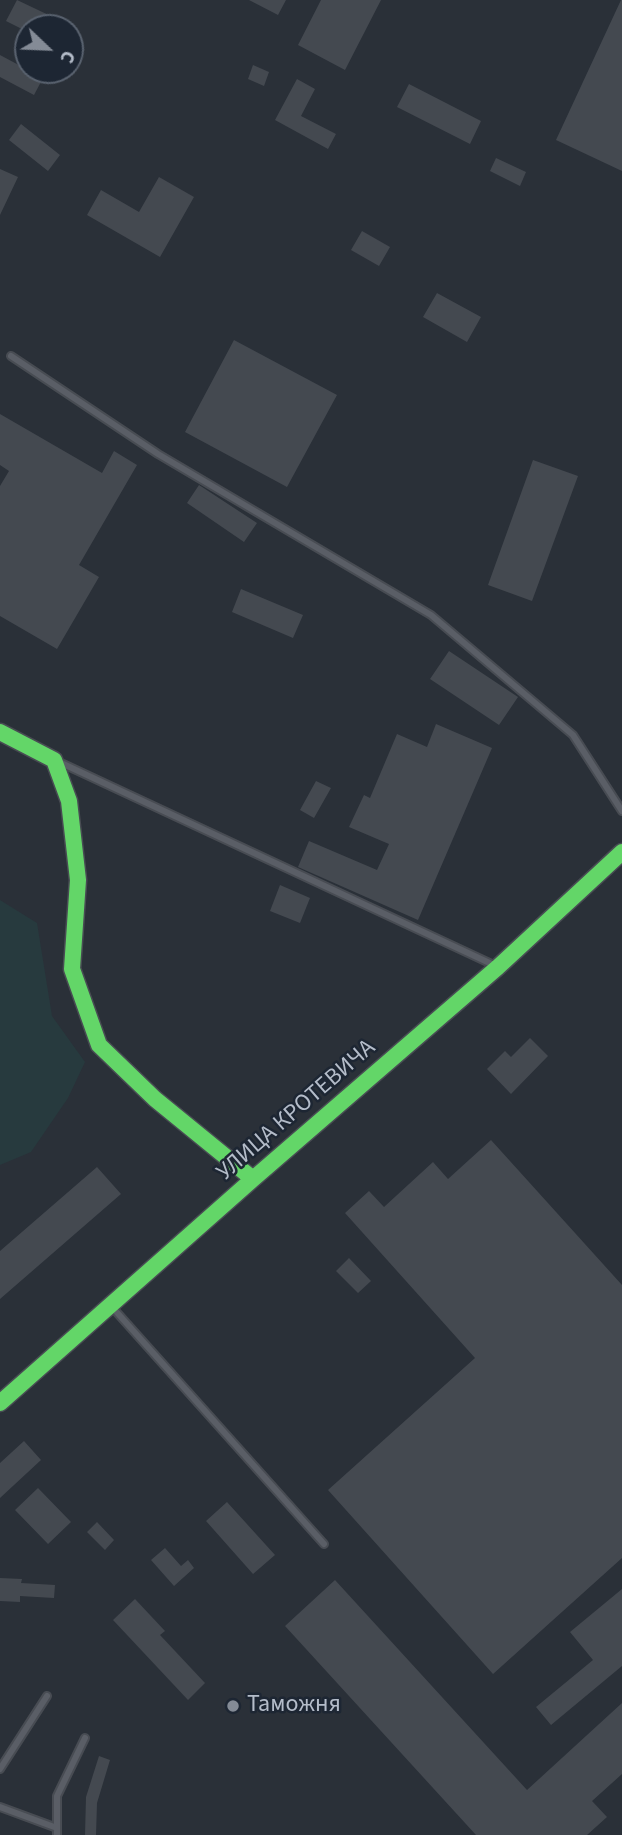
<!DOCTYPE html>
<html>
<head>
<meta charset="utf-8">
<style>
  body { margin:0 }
  #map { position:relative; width:622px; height:1835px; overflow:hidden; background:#2a3038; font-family:"Source Sans 3",sans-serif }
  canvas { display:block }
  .north { position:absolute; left:14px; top:14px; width:70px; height:70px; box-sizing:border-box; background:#1d2633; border:2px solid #59626f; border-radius:50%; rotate:113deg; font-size:19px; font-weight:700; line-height:28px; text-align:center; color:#b4bcc9 }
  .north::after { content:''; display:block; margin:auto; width:24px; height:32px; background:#848b96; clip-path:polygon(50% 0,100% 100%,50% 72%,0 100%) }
</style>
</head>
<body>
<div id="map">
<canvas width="622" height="1835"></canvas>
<div class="north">С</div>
</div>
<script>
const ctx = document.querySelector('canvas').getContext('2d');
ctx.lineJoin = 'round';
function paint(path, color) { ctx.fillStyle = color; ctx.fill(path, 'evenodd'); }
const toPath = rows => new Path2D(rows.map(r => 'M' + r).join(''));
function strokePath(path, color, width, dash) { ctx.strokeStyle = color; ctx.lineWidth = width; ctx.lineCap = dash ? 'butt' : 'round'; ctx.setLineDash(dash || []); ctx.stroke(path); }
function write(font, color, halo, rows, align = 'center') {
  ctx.font = font + ' "Source Sans 3",sans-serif'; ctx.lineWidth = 5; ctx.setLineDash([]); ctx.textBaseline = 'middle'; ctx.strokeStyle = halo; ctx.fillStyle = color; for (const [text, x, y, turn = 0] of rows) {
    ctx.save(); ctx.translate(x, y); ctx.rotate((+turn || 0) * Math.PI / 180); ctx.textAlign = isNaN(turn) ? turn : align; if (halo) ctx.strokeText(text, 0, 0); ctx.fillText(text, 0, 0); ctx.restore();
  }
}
paint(toPath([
  [0,900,37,923,52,1016,85,1062,68,1098,31,1152,0,1165]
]), '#273a3e');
paint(toPath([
  [17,0,57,19,52,28,28,28,28,32,6,21],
  [249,0,286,0,278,15],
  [321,0,381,0,345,70,298,45],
  [621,0,622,0,622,171,556,140],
  [0,55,43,78,34,95,0,77],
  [253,65,269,72,264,86,248,79],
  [297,79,315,89,301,116,336,134,328,149,275,120],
  [409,84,481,121,470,144,397,107],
  [21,124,60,155,48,171,9,140],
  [496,158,526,172,520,186,490,171],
  [0,169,18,177,0,215],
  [159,177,194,197,160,257,87,215,101,190,139,212],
  [362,231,390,247,379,266,351,250],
  [437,293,481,317,467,342,423,317],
  [234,340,337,395,287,487,185,432],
  [0,414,102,473,114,451,137,465,79,565,99,577,57,649,0,616,0,486,9,471,0,465],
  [533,460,578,476,532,601,488,585],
  [199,485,257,523,244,542,187,503],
  [241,589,303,615,293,638,232,612],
  [449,651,518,697,499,725,430,679],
  [436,724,492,748,418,920,298,867,309,841,377,870,389,844,349,827,364,795,370,798,397,734,427,747],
  [316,781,331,788,314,818,300,810],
  [280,885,310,898,300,923,270,911],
  [530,1038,548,1056,511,1094,487,1069,505,1051,511,1057],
  [491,1140,622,1285,622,1558,493,1674,328,1490,475,1358,345,1213,369,1191,384,1207,433,1162,448,1179],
  [97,1167,121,1194,0,1299,0,1251],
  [349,1258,371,1281,358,1293,336,1271],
  [24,1441,41,1460,0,1498,0,1463],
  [38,1488,71,1522,48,1544,15,1510],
  [227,1502,275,1555,253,1574,206,1521],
  [97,1522,114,1540,105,1550,87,1532],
  [165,1548,181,1566,188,1560,194,1568,174,1586,151,1560],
  [0,1578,22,1579,21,1583,55,1585,54,1598,20,1596,20,1602,0,1601],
  [335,1580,527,1790,622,1703,622,1774,592,1801,607,1817,587,1835,476,1835,285,1626],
  [622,1589,622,1666,551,1725,536,1707,593,1660,570,1632],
  [135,1599,165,1631,160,1635,205,1683,188,1700,113,1620],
  [99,1756,110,1760,97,1803,96,1835,85,1835,86,1797]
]), '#444950');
const lane = toPath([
  [11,356,158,454,431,615,573,735,622,811],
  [59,762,496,966],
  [112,1307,324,1544],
  [0,1769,47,1696],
  [0,1807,57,1828],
  [57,1835,57,1796,85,1738]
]);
const fast = toPath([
  [0,732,54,760,69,801,78,880,72,969,99,1045,155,1099,253,1179],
  [0,1403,253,1179,498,967,622,852]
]);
strokePath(lane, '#484c53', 10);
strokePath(fast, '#484c53', 19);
strokePath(lane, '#5a5e66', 6);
strokePath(fast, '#63d668', 16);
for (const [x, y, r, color] of [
  [233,1706,7,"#848b96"]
]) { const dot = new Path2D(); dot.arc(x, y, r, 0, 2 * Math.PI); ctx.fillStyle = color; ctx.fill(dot); strokePath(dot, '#1d2633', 2.5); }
write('24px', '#b4bcc9', '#1d2633', [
  ["УЛИЦА КРОТЕВИЧА",297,1111,-41]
]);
write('24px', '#b4bcc9', '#1d2633', [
  ["Таможня",247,1706]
], 'left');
</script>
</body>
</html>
